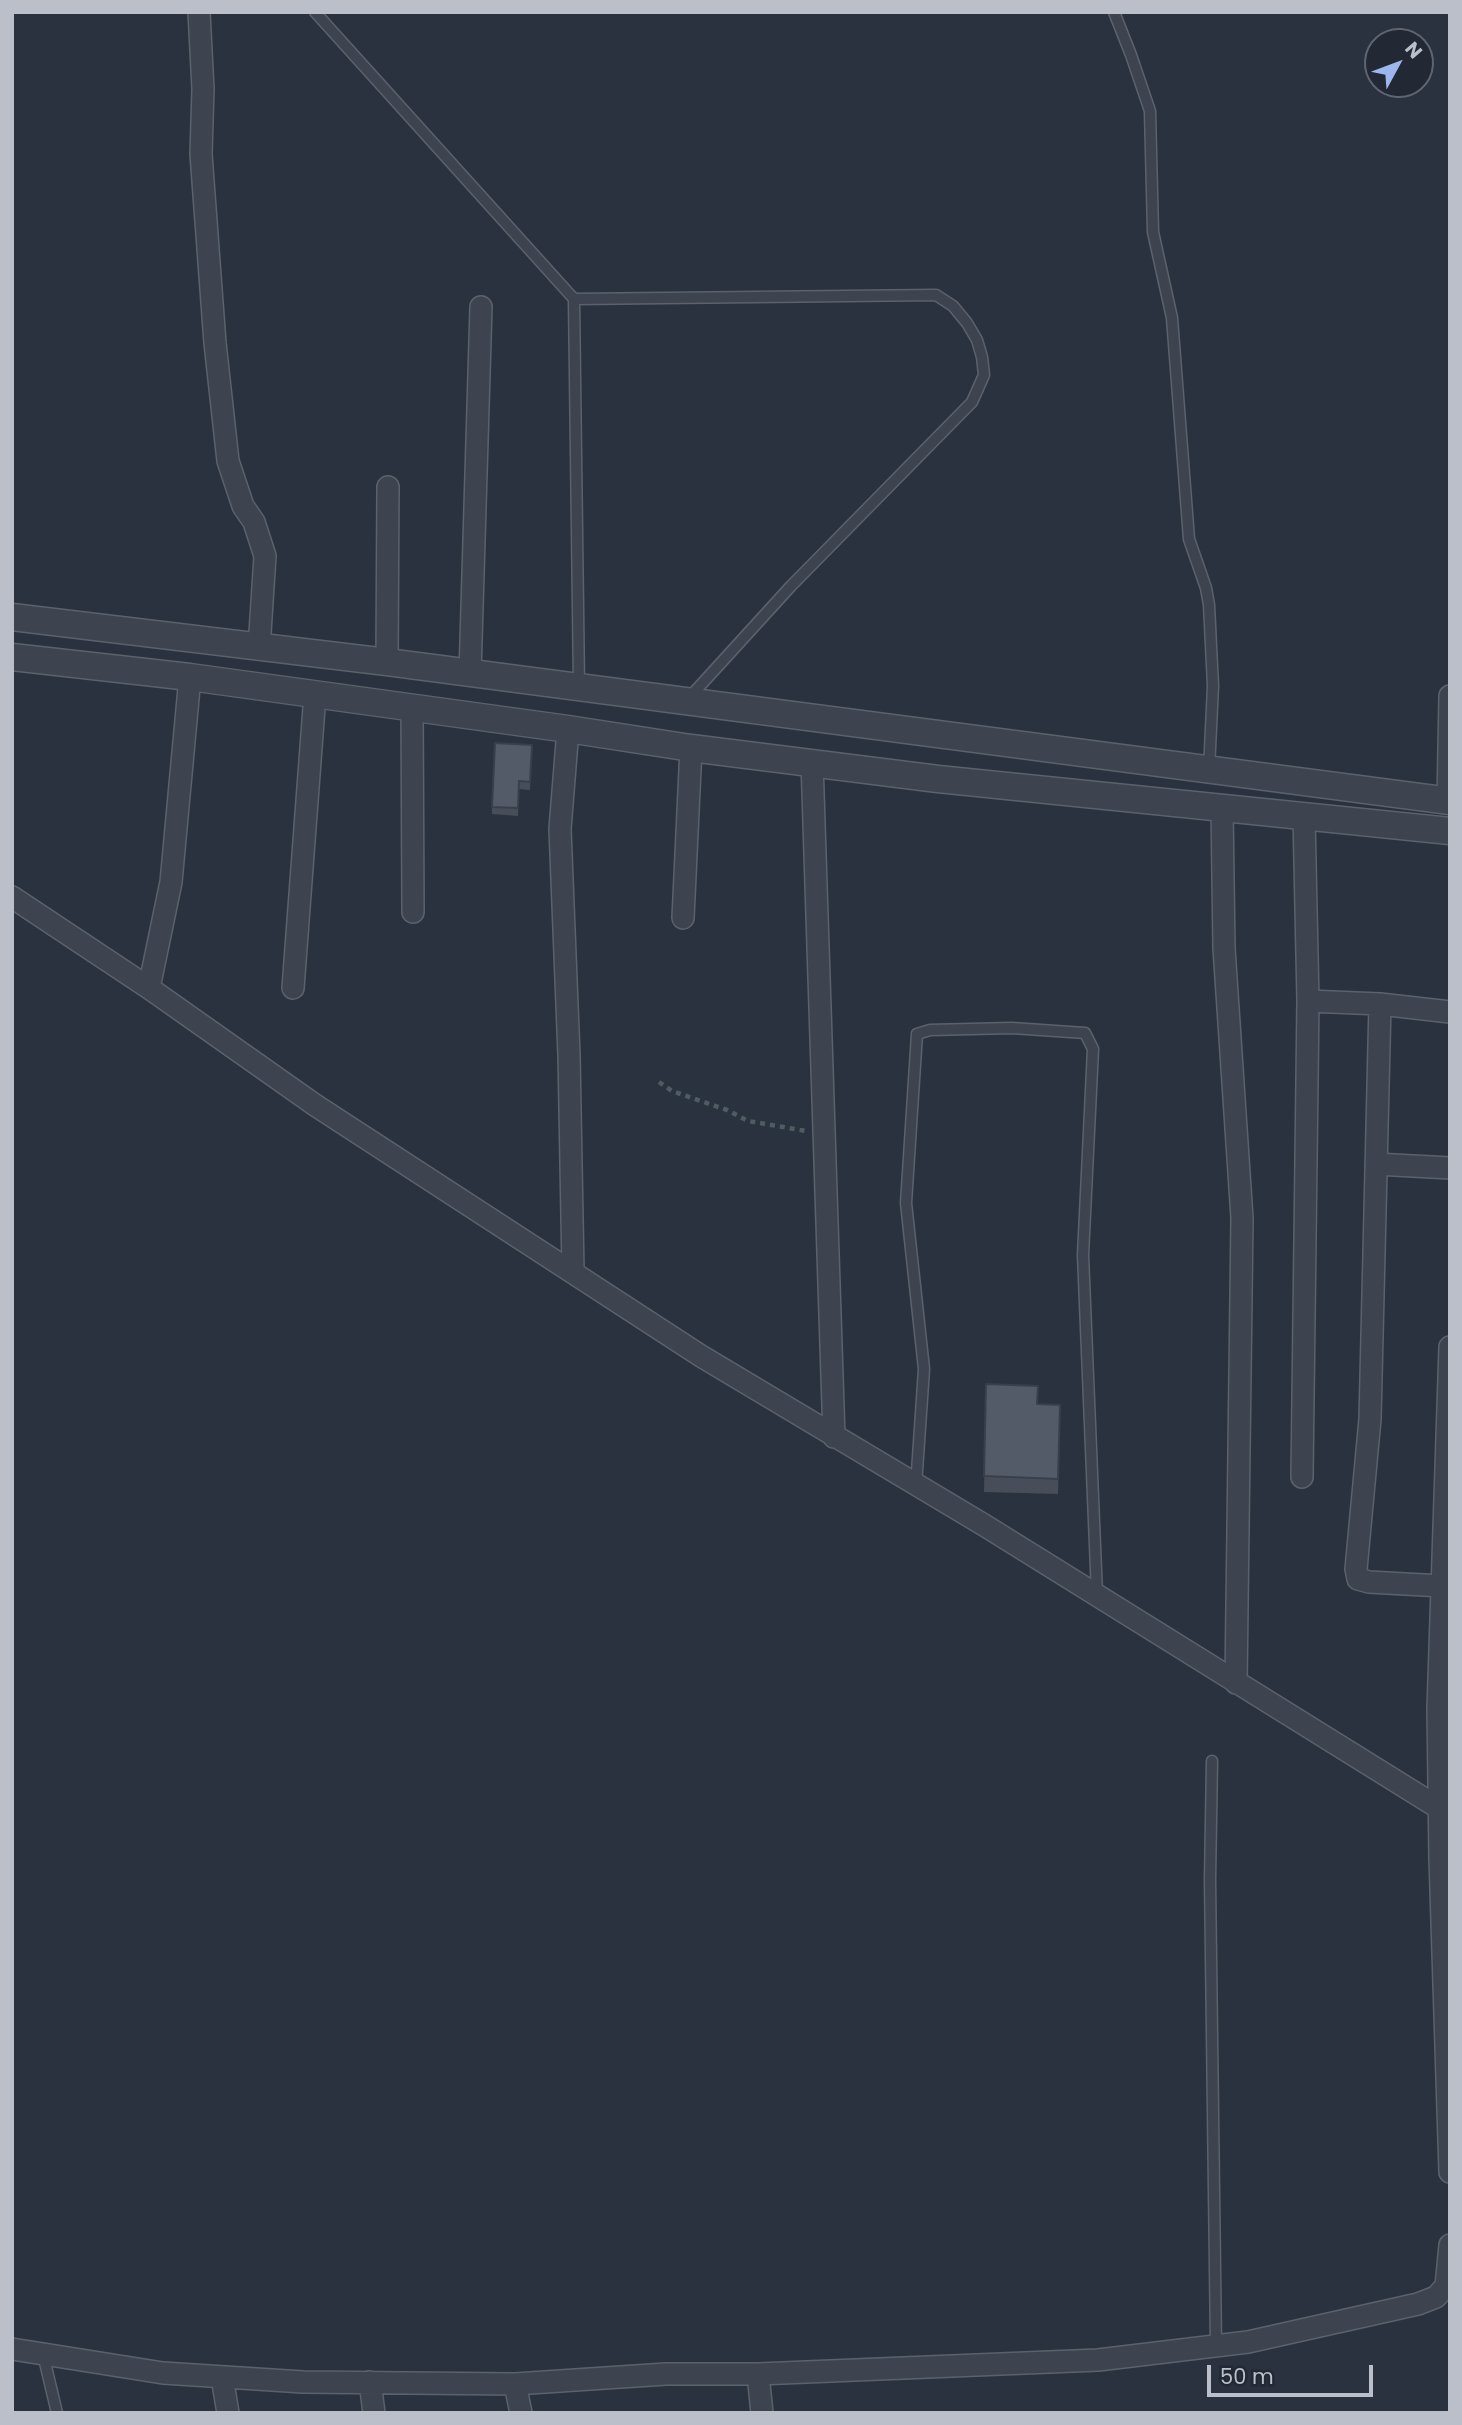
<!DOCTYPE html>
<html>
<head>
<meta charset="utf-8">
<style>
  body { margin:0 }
  #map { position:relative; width:1462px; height:2425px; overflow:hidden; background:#2a323f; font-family:Poppins,sans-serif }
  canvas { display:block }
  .frame { position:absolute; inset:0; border:14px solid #babfc9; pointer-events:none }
  .north { position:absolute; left:1364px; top:28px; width:70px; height:70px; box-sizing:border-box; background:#222934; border:2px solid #5f6570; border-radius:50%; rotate:49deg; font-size:19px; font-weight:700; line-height:28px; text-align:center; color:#babfc9 }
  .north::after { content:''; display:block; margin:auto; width:24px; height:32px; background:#9cb7ec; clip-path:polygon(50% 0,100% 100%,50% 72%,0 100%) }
  .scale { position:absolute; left:1207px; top:2365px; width:166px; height:32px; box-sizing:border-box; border:4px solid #babfc9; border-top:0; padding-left:9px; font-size:21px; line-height:24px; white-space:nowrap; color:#babfc9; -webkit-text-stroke:5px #222934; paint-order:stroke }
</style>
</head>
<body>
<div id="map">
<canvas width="1462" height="2425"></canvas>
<div class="frame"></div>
<div class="north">N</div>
<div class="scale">50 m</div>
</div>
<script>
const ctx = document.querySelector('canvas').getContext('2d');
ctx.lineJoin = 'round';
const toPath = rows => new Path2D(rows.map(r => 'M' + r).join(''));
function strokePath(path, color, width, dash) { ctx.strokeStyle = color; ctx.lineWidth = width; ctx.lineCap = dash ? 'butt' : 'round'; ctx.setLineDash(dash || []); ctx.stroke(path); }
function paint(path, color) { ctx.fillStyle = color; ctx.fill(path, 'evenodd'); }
const service = toPath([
  [315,12,574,299,579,686],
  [1114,12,1131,55,1150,111,1153,232,1172,318,1189,539,1206,588,1209,605,1213,686,1209,770],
  [574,299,936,295,953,306,967,323,977,340,982,357,984,375,972,402,791,586,688,699],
  [916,1486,924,1369,906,1203,917,1034,930,1030,1012,1028,1085,1033,1093,1049,1083,1255,1097,1594],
  [1212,1761,1210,1879,1216,2346],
  [43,2354,57,2413]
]);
const minor = toPath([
  [199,12,203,89,201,154,215,343,228,461,243,506,254,522,265,556,259,648],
  [387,662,388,487],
  [470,674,481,307],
  [412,707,413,912],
  [568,729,560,829,569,1055,573,1271],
  [812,762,834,1437],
  [1448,801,1450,696],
  [1222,808,1224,948,1242,1218,1236,1683],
  [1304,816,1308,1001,1380,1004,1450,1012],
  [12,897,149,988,315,1105,701,1356,984,1525,1439,1808],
  [683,918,691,748],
  [149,988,171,882,190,677],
  [293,988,315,694],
  [1380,1004,1370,1419,1356,1569,1358,1579,1369,1582,1442,1586],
  [1376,1164,1450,1168],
  [1450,1347,1438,1709,1440,1859,1450,2172],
  [1302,1477,1308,1001],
  [12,2349,163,2373,303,2382,515,2384,666,2374,758,2374,1098,2360,1248,2342,1418,2304,1436,2297,1446,2286,1450,2245],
  [758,2374,762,2413],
  [222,2377,228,2413],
  [370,2382,374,2413],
  [515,2384,521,2413]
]);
const tertiary = toPath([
  [12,617,387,662,1450,801],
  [12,657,190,677,568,729,691,748,938,779,1450,831]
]);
strokePath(service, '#5b626c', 13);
strokePath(minor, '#5b626c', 24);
strokePath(tertiary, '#5b626c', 29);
strokePath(toPath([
  [659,1082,672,1091,727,1110,748,1121,806,1131]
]), '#4e5d61', 4.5, [5, 5]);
strokePath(service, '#3d444f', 10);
strokePath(minor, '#3d444f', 21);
strokePath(tertiary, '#3d444f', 26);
paint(toPath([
  [532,745,530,790,519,789,518,816,492,814,492,807],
  [986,1384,1038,1404,1060,1405,1058,1494,984,1492]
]), '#474e5a');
const building = toPath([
  [495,743,532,745,530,782,519,781,518,808,492,807,495,743],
  [986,1384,1038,1386,1037,1404,1060,1405,1058,1479,984,1476,986,1384]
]);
paint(building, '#535b69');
strokePath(building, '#3a404a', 2);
</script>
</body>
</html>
